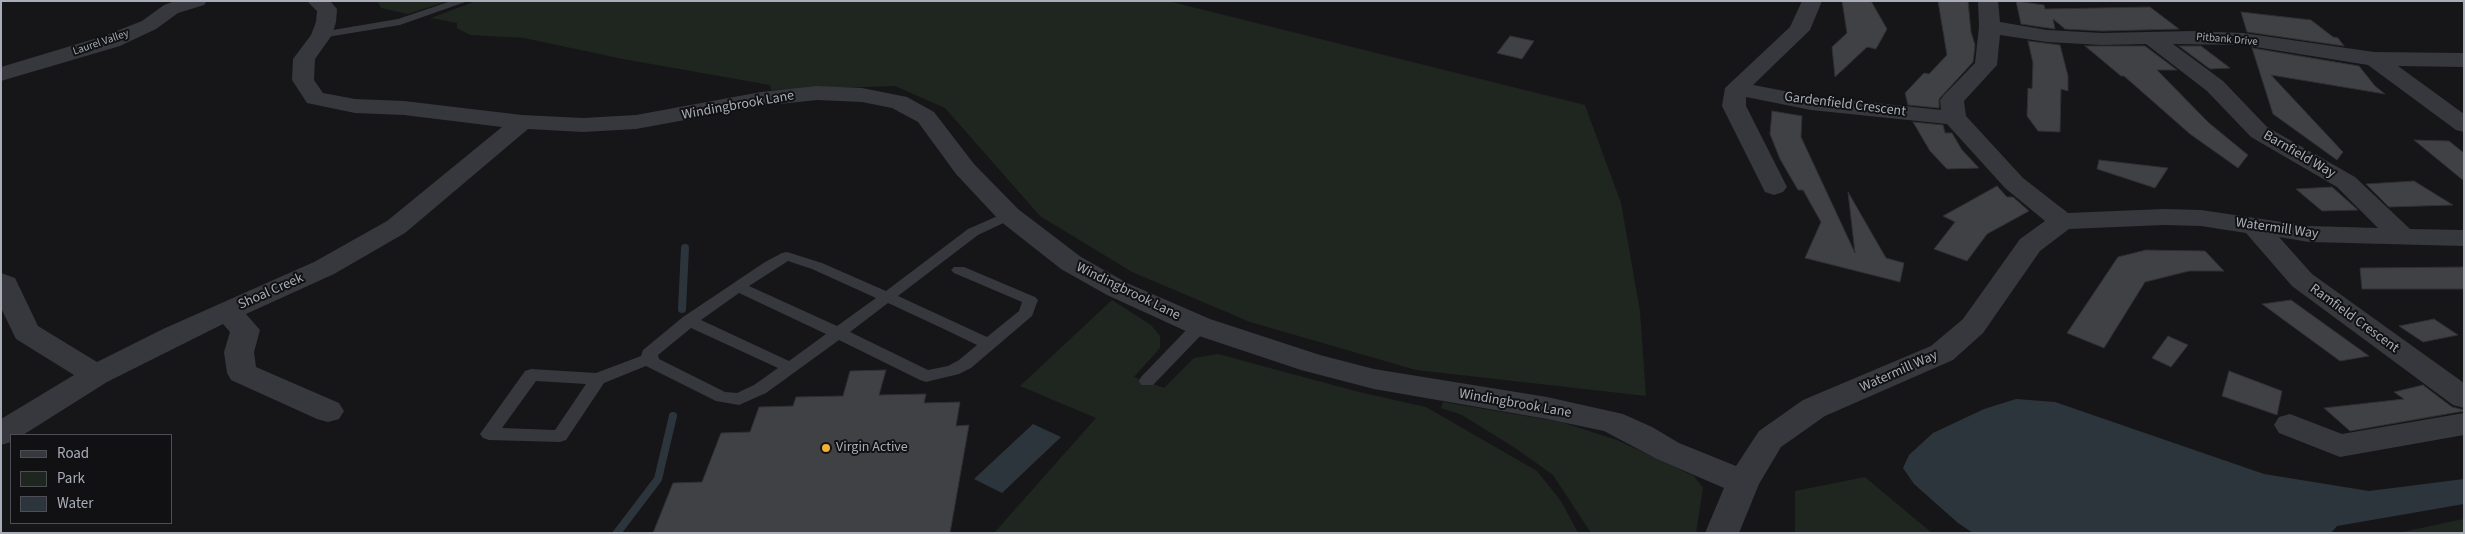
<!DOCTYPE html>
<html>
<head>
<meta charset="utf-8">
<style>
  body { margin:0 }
  #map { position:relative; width:2465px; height:534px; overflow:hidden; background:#161618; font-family:"Source Sans 3",sans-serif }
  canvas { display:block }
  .frame { position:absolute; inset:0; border:2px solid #a8adb8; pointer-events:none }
  .legend { position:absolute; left:10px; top:434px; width:162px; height:90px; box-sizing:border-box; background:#111113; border:1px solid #4d4f55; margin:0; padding:6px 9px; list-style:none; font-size:15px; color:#a8adb8 }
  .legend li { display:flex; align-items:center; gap:10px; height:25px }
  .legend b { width:25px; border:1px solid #4d4f55 }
</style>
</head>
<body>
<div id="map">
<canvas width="2465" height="534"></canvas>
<div class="frame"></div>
<ul class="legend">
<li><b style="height:6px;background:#37383d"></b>Road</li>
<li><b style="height:14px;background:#1e261f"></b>Park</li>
<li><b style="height:14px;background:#2c353c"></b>Water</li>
</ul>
</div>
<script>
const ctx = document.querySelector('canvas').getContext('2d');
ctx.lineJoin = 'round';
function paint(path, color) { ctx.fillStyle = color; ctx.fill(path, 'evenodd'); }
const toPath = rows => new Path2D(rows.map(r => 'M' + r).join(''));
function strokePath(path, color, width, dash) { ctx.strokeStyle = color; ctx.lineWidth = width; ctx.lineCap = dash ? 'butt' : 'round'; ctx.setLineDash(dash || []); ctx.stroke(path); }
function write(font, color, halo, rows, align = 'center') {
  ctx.font = font + ' "Source Sans 3",sans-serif'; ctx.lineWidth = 4; ctx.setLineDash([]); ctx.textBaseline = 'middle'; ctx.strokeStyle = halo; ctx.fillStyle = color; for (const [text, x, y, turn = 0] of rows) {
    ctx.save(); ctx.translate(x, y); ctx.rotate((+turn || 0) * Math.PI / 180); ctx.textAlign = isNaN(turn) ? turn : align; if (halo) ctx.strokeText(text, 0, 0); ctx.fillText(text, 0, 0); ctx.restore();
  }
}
paint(toPath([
  [377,1,448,1,408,14,381,8],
  [476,1,1168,1,1585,105,1621,203,1640,311,1646,396,1416,370,1250,322,1132,272,1040,216,945,108,895,86,771,90,770,85,623,59,524,38,470,35,457,28,457,23,431,18],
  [1112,300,1151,325,1160,336,1160,348,1134,377,1164,388,1194,358,1218,354,1359,392,1426,407,1537,471,1561,501,1578,533,994,533,1096,418,1020,386],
  [1443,402,1561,422,1617,440,1694,476,1703,488,1696,533,1591,533,1553,475,1515,448,1462,415,1441,408],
  [1865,477,1932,533,1795,533,1795,491],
  [2464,519,2464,533,2398,533,2449,522]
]), '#1e261f');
paint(toPath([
  [2016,399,2055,402,2264,474,2369,491,2464,479,2464,504,2337,526,2331,533,1973,533,1958,523,1914,484,1903,468,1909,455,1933,433,1984,409],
  [1033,424,1061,437,1002,493,974,479]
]), '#2c353c');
strokePath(toPath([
  [682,309,685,248],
  [617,533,658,479,673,416]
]), '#2c353c', 8);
const building = toPath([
  [1842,1,1871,1,1887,29,1876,49,1867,47,1835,77,1832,47,1847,33,1842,1],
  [1938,1,1968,1,1971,32,1975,45,1973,62,1939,99,1939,108,1908,105,1905,93,1924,73,1929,74,1947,55,1938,1],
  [2016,1,2044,5,2045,9,2150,7,2179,29,2102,31,2065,29,2053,19,2055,29,2021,24,2016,1],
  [2241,12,2311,20,2333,37,2338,38,2344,46,2247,32,2241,12],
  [1510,36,1534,41,1522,59,1497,53,1510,36],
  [2028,41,2060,45,2068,76,2068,91,2061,89,2060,132,2038,131,2027,116,2028,88,2032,89,2033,63,2028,41],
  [2085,46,2145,46,2177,70,2157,70,2209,123,2248,155,2238,168,2190,134,2124,76,2121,76,2085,46],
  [2179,46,2201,46,2230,68,2210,69,2179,46],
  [2252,48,2359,66,2375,86,2385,94,2271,75,2343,152,2337,160,2273,114,2252,48],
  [1772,111,1802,116,1801,137,1855,253,1848,192,1886,258,1904,263,1900,282,1805,258,1821,222,1803,190,1798,190,1780,159,1770,134,1772,111],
  [1913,122,1943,125,1945,133,1952,133,1962,150,1979,168,1947,169,1930,151,1913,122],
  [2414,140,2449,141,2464,153,2464,181,2414,140],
  [2099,160,2168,168,2155,188,2097,169,2099,160],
  [2414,181,2453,205,2389,207,2366,184,2414,181],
  [1997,186,2007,197,2013,197,2029,211,1987,234,1967,261,1934,249,1955,222,1943,216,1997,186],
  [2332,187,2358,210,2322,211,2296,189,2332,187],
  [2146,250,2205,251,2224,271,2189,271,2145,282,2104,348,2067,333,2118,257,2146,250],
  [2464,267,2464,289,2362,289,2360,268,2464,267],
  [2291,300,2369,356,2340,361,2262,304,2291,300],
  [2434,319,2458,335,2423,342,2399,326,2434,319],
  [2168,336,2188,345,2171,367,2152,358,2168,336],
  [886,370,879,395,926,394,924,403,960,402,956,426,969,425,950,533,653,533,673,483,702,482,721,433,750,432,759,407,793,406,796,397,843,396,850,371,886,370],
  [2229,371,2282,391,2277,415,2222,396,2229,371],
  [2423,385,2452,407,2464,410,2464,411,2350,431,2324,408,2404,399,2394,392,2423,385]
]);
paint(building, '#404145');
strokePath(building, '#303034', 1);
paint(toPath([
  [451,1,468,1,400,25,321,38,315,35,321,32,398,19,451,1],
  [1009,211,1014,212,1016,215,1014,218,978,235,898,296,987,337,1019,311,1022,302,954,273,951,270,954,267,964,267,1035,297,1038,300,1032,316,971,368,959,374,926,382,920,380,839,340,766,393,739,405,716,401,646,366,604,383,566,440,560,442,489,440,483,438,480,434,525,371,531,369,596,373,641,356,643,350,683,317,765,262,782,253,787,252,822,263,886,291,968,229,1009,211],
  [788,261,812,269,876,298,837,326,749,286,788,261],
  [739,293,826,334,789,361,701,320,739,293],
  [888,303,946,330,977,345,959,360,948,366,928,370,850,332,888,303],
  [691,328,778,368,754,385,737,393,725,392,659,359,658,355,691,328],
  [536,381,586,384,555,430,502,428,536,381],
  [1200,321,1206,322,1208,326,1206,330,1153,385,1141,385,1139,381,1141,377,1194,322,1200,321]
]), '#37383d');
paint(toPath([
  [175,1,207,1,204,5,178,13,156,29,120,46,1,81,1,67,104,36,142,21,164,5,175,1],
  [307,1,330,1,337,9,336,22,332,35,315,59,314,80,323,93,355,99,404,101,522,115,583,118,636,115,761,92,817,86,862,88,907,97,934,112,974,164,1018,209,1081,257,1127,283,1210,319,1320,355,1374,369,1547,397,1623,414,1652,427,1679,443,1736,466,1759,431,1803,400,1931,346,1963,319,2020,239,2045,221,2005,188,1947,124,1811,110,1746,97,1746,106,1787,187,1783,192,1774,195,1765,192,1722,106,1725,88,1790,27,1802,1,1822,1,1810,30,1753,85,1811,96,1941,110,1940,100,1944,95,1975,63,1979,27,1978,1,1998,1,2000,22,2047,30,2102,33,2193,31,2243,33,2374,52,2464,53,2464,67,2398,66,2464,114,2464,132,2456,130,2368,65,2243,45,2173,44,2223,81,2267,127,2355,177,2410,229,2464,230,2464,246,2309,242,2279,237,2312,274,2464,383,2464,408,2453,405,2292,286,2246,233,2201,226,2164,225,2069,229,2040,251,1983,333,1953,360,1825,416,1781,447,1759,484,1739,533,1705,533,1724,488,1657,459,1604,431,1547,419,1374,389,1301,370,1190,333,1107,295,1061,269,1000,221,956,174,918,122,892,108,862,102,817,100,761,106,636,129,583,132,528,129,405,233,334,274,246,314,260,330,254,352,256,367,339,403,344,411,339,419,328,422,317,419,231,380,227,373,224,352,230,332,223,324,107,382,23,435,11,435,11,442,1,445,1,419,74,375,16,339,1,308,1,273,15,278,38,326,97,362,163,329,314,262,387,221,502,127,404,115,355,113,307,103,292,80,293,59,311,35,316,22,317,11,307,1],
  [2000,35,2047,42,2102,45,2146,44,2207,91,2251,137,2337,187,2378,228,2309,226,2201,210,2164,209,2068,213,2023,178,1966,116,1964,101,1997,65,2000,35],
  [2464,413,2464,435,2340,457,2279,433,2274,425,2279,417,2290,414,2342,434,2464,413]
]), '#37383d');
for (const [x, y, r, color] of [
  [826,448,5,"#f2b134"]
]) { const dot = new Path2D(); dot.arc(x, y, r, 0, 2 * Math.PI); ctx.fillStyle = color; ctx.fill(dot); strokePath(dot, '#111113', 2); }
write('11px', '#a8adb8', '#111113', [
  ["Pitbank Drive",2227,40,5],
  ["Laurel Valley",101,43,-19]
]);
write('14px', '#a8adb8', '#111113', [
  ["Gardenfield Crescent",1845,105,7],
  ["Windingbrook Lane",738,106,-10],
  ["Barnfield Way",2299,155,30],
  ["Watermill Way",2277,229,8],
  ["Shoal Creek",271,292,-24],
  ["Windingbrook Lane",1128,292,26],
  ["Ramfield Crescent",2354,319,36],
  ["Watermill Way",1899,372,-24],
  ["Windingbrook Lane",1515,404,10]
]);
write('14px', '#a8adb8', '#111113', [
  ["Virgin Active",836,448]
], 'left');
</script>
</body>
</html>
